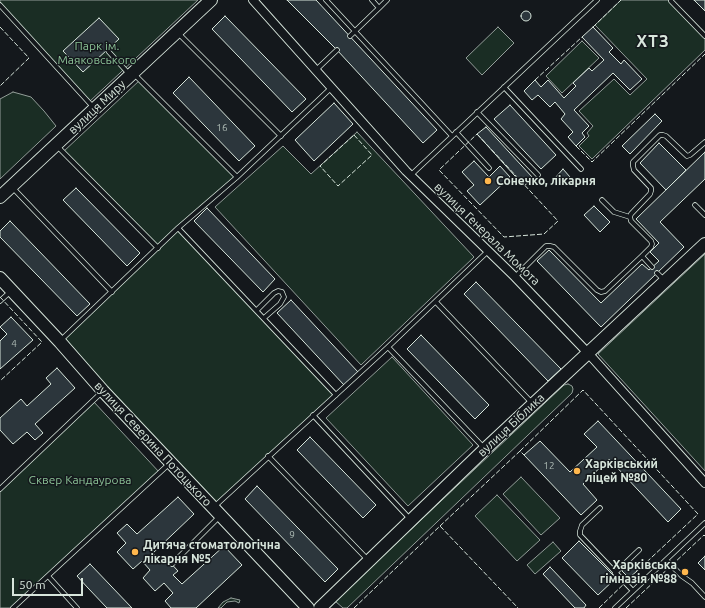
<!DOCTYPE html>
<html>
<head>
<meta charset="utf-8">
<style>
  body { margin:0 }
  #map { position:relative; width:705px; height:608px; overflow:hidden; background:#14181c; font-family:Ubuntu,sans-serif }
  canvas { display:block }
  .scale { position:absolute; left:12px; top:578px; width:71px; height:18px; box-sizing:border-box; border:2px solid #d8e6dc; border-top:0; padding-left:5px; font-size:12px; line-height:14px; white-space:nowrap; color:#d8e6dc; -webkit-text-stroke:3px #14181c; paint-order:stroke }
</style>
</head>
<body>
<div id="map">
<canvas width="705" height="608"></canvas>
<div class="scale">50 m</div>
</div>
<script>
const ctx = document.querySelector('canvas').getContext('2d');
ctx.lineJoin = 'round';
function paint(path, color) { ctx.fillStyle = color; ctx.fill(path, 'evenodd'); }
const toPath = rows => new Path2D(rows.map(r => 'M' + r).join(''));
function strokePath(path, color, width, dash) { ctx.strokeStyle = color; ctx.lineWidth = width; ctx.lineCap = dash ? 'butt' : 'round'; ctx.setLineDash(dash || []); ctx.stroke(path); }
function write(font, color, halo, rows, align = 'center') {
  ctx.font = font + ' Ubuntu,sans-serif'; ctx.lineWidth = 3; ctx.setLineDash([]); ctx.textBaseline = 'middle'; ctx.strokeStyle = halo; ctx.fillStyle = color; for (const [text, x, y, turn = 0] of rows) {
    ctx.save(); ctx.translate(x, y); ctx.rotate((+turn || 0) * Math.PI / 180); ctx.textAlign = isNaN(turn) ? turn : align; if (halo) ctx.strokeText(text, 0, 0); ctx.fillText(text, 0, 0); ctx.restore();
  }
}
const green = toPath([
  [0,0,198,0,89,102,0,5,0,0],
  [621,0,669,0,705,36,705,50,592,159,579,146,589,136,587,133,593,126,579,111,614,79,630,95,647,79,595,25,621,0],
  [498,27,514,43,482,75,466,58,498,27],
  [582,41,599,58,562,93,546,76,582,41],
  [140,80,237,177,178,228,336,395,217,504,99,378,64,337,157,248,63,152,140,80],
  [13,92,31,97,44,111,56,126,0,179,0,99,13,92],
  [357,132,474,257,361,365,215,207,283,146,311,174,357,132],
  [705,254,705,471,598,354,705,254],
  [392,357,473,445,408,506,326,418,392,357],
  [568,384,572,386,573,389,572,393,347,608,343,608,335,601,564,385,568,384],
  [93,401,160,473,13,608,0,608,0,489,93,401],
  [521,477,560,518,541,535,503,494,521,477],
  [497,495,540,540,517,561,475,516,497,495],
  [553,542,561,551,535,574,527,565,553,542],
  [231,598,240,600,239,603,235,601,227,602,221,608,218,608,223,602,231,598]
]);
paint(green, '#1a2d24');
strokePath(green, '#939e99', 1);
const building = toPath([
  [287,0,316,0,437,130,423,143,337,50,287,0],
  [694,0,705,0,705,11,694,0],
  '521 16a5 5 0 1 1 10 0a5 5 0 1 1-10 0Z',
  [225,16,306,99,292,112,212,29,225,16],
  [99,18,119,39,83,72,63,51,99,18],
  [593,27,613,48,609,52,621,64,624,60,642,79,630,90,613,73,574,110,589,126,582,133,585,137,576,146,568,137,573,132,561,119,565,114,555,102,550,107,538,95,532,100,524,91,535,80,541,87,548,80,564,98,576,86,573,83,589,68,592,71,604,60,582,37,593,27],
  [189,77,255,146,239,161,173,93,189,77],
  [334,103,353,124,314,161,295,140,334,103],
  [510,105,556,155,541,169,494,119,510,105],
  [655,114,662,121,630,154,622,146,655,114],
  [486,127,533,178,524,186,477,134,486,127],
  [659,143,686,170,666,190,640,163,659,143],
  [705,152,705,179,660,222,684,247,601,327,537,261,549,250,601,303,642,264,649,270,659,261,650,252,659,243,636,219,705,152],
  [474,161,489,177,500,166,510,177,480,205,467,191,474,185,462,172,474,161],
  [563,169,570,177,562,185,555,178,563,169],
  [76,188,140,253,127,266,63,200,76,188],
  [594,206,610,222,600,232,584,215,594,206],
  [207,208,275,279,263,292,194,221,207,208],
  [10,221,90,304,77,316,0,237,0,231,10,221],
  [476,282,561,369,548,381,464,294,476,282],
  [291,300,358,372,344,385,277,313,291,300],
  [11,317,33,340,0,369,0,341,7,334,0,327,11,317],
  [421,335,489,405,475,419,407,349,421,335],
  [57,368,75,388,35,424,43,433,35,440,27,432,13,444,0,430,0,418,21,399,27,406,51,384,46,378,57,368],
  [598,421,681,509,668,522,609,459,583,484,597,500,581,515,524,455,540,441,570,472,597,447,584,434,598,421],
  [310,437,376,505,363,518,297,450,310,437],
  [257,486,338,569,325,582,245,499,257,486],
  [178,497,194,514,153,553,161,562,166,558,178,571,173,575,182,584,224,546,242,565,196,608,171,608,165,601,173,593,164,583,155,591,143,578,150,570,142,561,133,569,117,552,126,543,117,533,127,524,137,534,178,497],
  [579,541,616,578,598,595,562,558,579,541],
  [705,556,705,570,698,563,705,556],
  [630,563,637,571,629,578,622,571,630,563],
  [90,564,132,608,107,608,88,588,77,576,90,564],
  [550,567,586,605,584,608,575,608,543,574,550,567]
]);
paint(building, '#2c363c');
strokePath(building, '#d8e6dc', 1);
const lane = toPath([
  [326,0,452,136],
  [372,0,379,8,387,0],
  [671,1,705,36],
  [0,5,94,108],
  [178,33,281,136],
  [350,36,379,8],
  [109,52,130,75],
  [316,70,337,50],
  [134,74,237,177],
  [504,87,581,169],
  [477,112,538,175],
  [456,132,489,168],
  [57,146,158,248],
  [411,175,597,0],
  [12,187,112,292],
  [602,200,614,212,630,217],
  [695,205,705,215],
  [178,228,336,395],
  [652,267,642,256,651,247,652,244,651,241,631,221,630,217,631,214,650,194,651,191,651,188,634,170,633,166,633,162,660,135,663,135,666,136,687,156,690,155,705,142],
  [657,273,664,280],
  [515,277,546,246,550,246,554,247,597,290,601,292,605,291,642,256],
  [0,301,10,292],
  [436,302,532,403],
  [257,310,274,293,278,291,282,292,284,297,280,304,264,318],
  [61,340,178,228,237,177,331,88],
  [388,347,485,449],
  [313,415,410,519],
  [268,456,368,560],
  [0,489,101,393],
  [215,506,388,347,487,252],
  [600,508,582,525,580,531,580,535,633,591],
  [666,560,682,576,692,583,705,597],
  [172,564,220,516],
  [615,573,639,550],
  [48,576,77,608],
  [13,608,170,463],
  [615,608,705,523]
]);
const street = toPath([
  [253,0,406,171,515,277,588,353,705,483]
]);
const secondary = toPath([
  [0,197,211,0],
  [0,278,60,342,103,391,308,608],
  [320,608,485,449,705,244]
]);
strokePath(lane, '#d8e6dc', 5.5);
strokePath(street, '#d8e6dc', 10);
strokePath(secondary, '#d8e6dc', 14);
strokePath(lane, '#14181c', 4);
strokePath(street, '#14181c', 8);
strokePath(secondary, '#14181c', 12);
strokePath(toPath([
  [0,27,29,58,0,86],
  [593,27,621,0],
  [535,80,582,37],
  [477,134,558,221,544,234,504,237,439,170,477,134],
  [354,135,372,155,338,186,320,166,354,135],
  [576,146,592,162,705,54],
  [0,297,42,342,0,381],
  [520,451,583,390,698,514,636,572],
  [440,526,520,451,524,455],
  [354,608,440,526,518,608],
  [599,608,632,576],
  [626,608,704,535,705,536]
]), '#d8e6dc', 1, [5, 2]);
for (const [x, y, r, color] of [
  [488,181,4,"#ffb74d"],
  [577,471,4,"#ffb74d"],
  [135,552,4,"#ffb74d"],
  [685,572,4,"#ffb74d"]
]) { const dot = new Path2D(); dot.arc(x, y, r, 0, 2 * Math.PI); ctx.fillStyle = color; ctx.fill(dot); strokePath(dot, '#14181c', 1.5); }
write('10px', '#adbab4', null, [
  ["16",222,128],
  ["4",14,344],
  ["12",549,466],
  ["9",292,535]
]);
write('12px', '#8ac095', '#14181c', [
  ["Парк ім.",97,46],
  ["Маяковського",97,60],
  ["Сквер Кандаурова",80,480]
]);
write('12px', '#d8e6dc', '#14181c', [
  ["вулиця Миру",97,107,-43],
  ["вулиця Генерала Момота",487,234,44],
  ["вулиця Біблика",511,425,-43],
  ["вулиця Северина Потоцького",153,444,47]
]);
write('bold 12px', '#d8e6dc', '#14181c', [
  ["Сонечко, лікарня",496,181],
  ["Харківський",585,464],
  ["ліцей №80",585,478],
  ["Дитяча стоматологiчна",143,545],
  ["лiкарня №5",143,559],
  ["Харківська",677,565,"right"],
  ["гімназія №88",677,579,"right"]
], 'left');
ctx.letterSpacing = '1px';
write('bold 16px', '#d8e6dc', '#14181c', [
  ["ХТЗ",653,42]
]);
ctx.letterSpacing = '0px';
</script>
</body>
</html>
